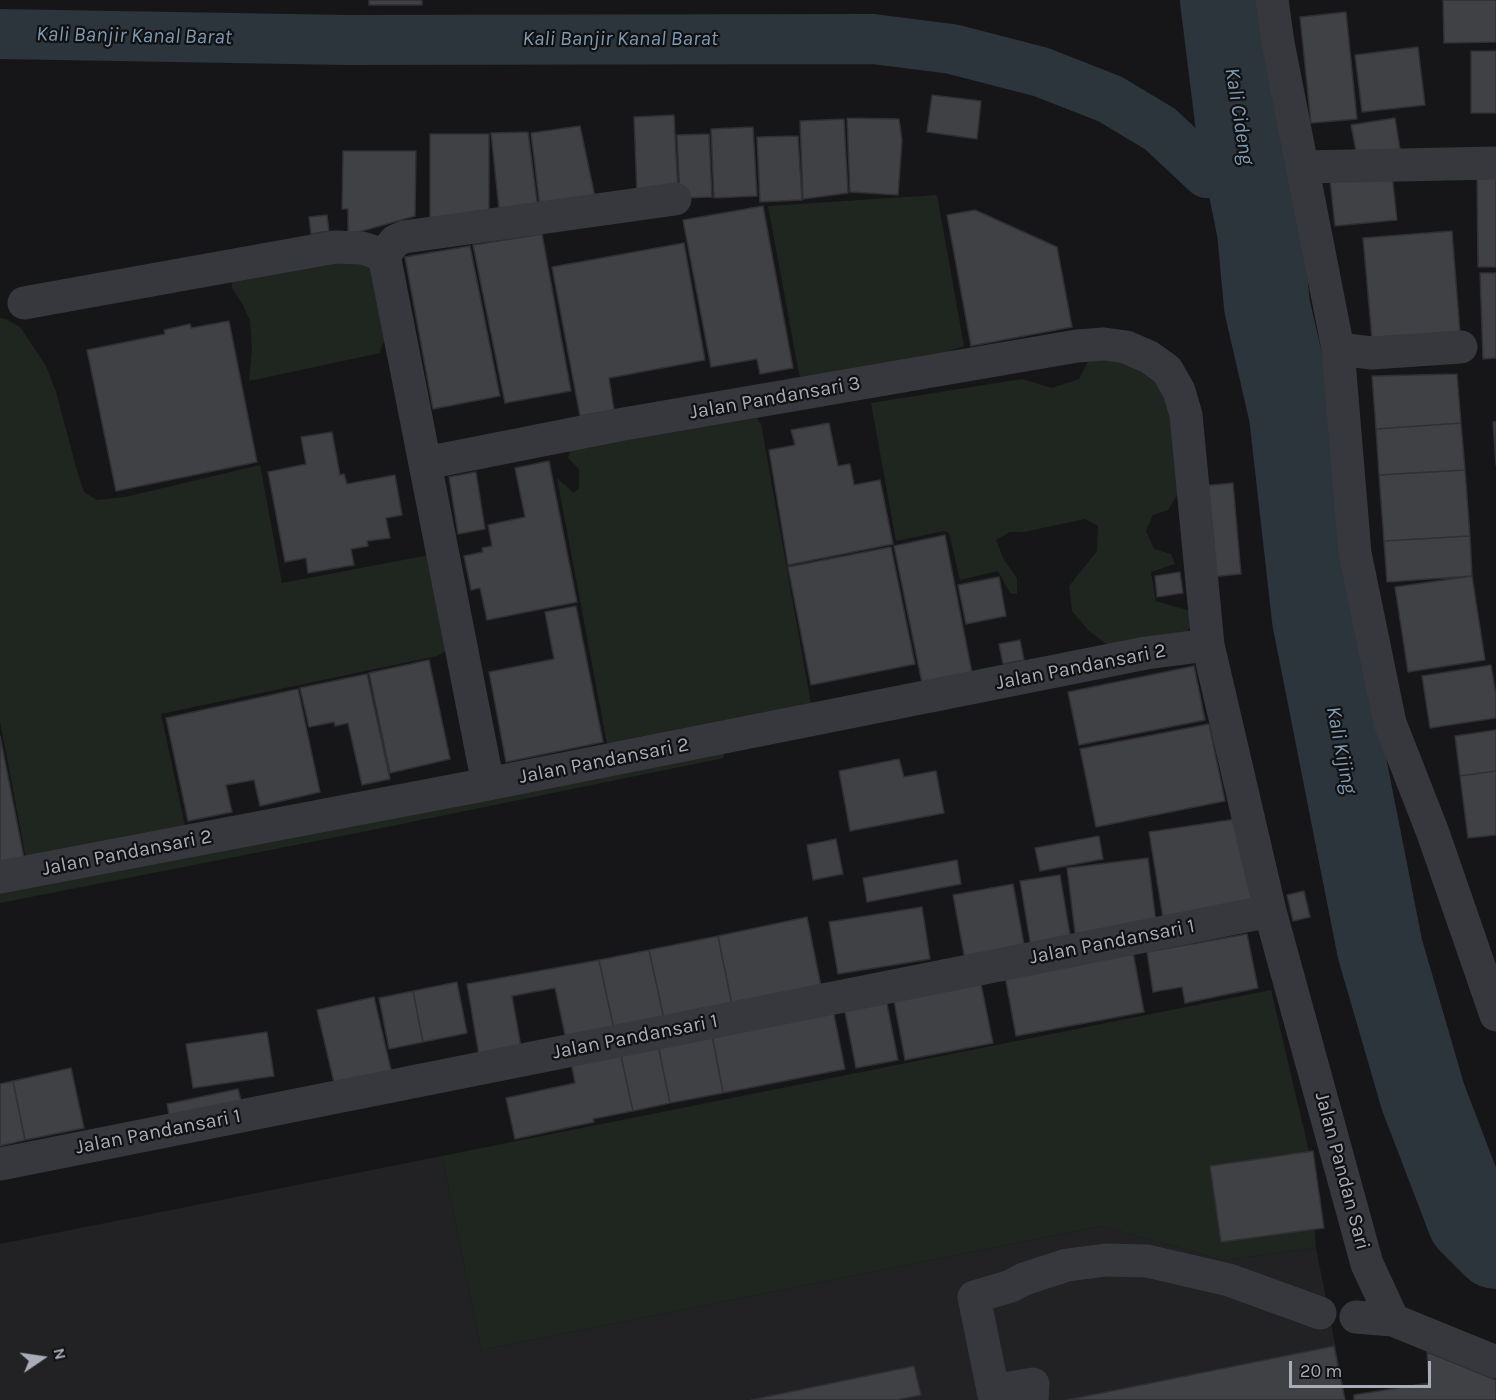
<!DOCTYPE html>
<html>
<head>
<meta charset="utf-8">
<style>
  body { margin:0 }
  #map { position:relative; width:1496px; height:1400px; overflow:hidden; background:#161618; font-family:Karla,sans-serif }
  canvas { display:block }
  .north { position:absolute; left:12px; top:1328px; width:60px; height:60px; -webkit-text-stroke:4px #111113; paint-order:stroke; rotate:77deg; font-size:16px; font-weight:700; line-height:24px; text-align:center; color:#a8adb8 }
  .north::after { content:''; display:block; margin:auto; width:21px; height:27px; background:#a8adb8; clip-path:polygon(50% 0,100% 100%,50% 72%,0 100%) }
  .scale { position:absolute; left:1289px; top:1361px; width:142px; height:27px; box-sizing:border-box; border:3px solid #a8adb8; border-top:0; padding-left:8px; font-size:18px; line-height:21px; white-space:nowrap; color:#a8adb8; -webkit-text-stroke:4px #111113; paint-order:stroke }
</style>
</head>
<body>
<div id="map">
<canvas width="1496" height="1400"></canvas>
<div class="north">N</div>
<div class="scale">20 m</div>
</div>
<script>
const ctx = document.querySelector('canvas').getContext('2d');
ctx.lineJoin = 'round';
function paint(path, color) { ctx.fillStyle = color; ctx.fill(path, 'evenodd'); }
const toPath = rows => new Path2D(rows.map(r => 'M' + r).join(''));
function strokePath(path, color, width, dash) { ctx.strokeStyle = color; ctx.lineWidth = width; ctx.lineCap = dash ? 'butt' : 'round'; ctx.setLineDash(dash || []); ctx.stroke(path); }
function write(font, color, halo, rows, align = 'center') {
  ctx.font = font + ' Karla,sans-serif'; ctx.lineWidth = 4.5; ctx.setLineDash([]); ctx.textBaseline = 'middle'; ctx.strokeStyle = halo; ctx.fillStyle = color; for (const [text, x, y, turn = 0] of rows) {
    ctx.save(); ctx.translate(x, y); ctx.rotate((+turn || 0) * Math.PI / 180); ctx.textAlign = isNaN(turn) ? turn : align; if (halo) ctx.strokeText(text, 0, 0); ctx.fillText(text, 0, 0); ctx.restore();
  }
}
paint(toPath([
  [442,1156,481,1350,1102,1226,1223,1260,1316,1248,1346,1400,0,1400,0,1244]
]), '#222225');
paint(toPath([
  [937,195,964,346,946,352,800,379,768,206],
  [320,257,370,266,391,343,383,343,380,353,249,381,252,347,250,321,243,305,232,288,232,276],
  [0,318,6,319,20,327,46,366,56,392,78,474,84,492,97,500,125,497,260,465,282,583,429,555,450,649,437,656,161,714,187,835,27,864,0,721],
  [1089,359,1129,360,1166,386,1181,489,1168,510,1153,515,1146,531,1154,549,1171,554,1175,564,1151,572,1156,601,1187,610,1193,617,1191,627,1184,635,1119,646,1105,643,1089,631,1072,611,1069,586,1097,551,1098,526,1085,519,1024,532,1010,532,996,540,1004,560,1017,578,1017,594,1010,593,998,571,960,580,949,533,944,531,896,541,871,403,1022,379,1052,388,1079,379],
  [757,418,761,424,812,709,608,749,557,478,574,493,579,488,579,469,568,458,571,448],
  [722,748,724,758,367,831,0,903,0,887],
  [1271,990,1308,1147,1316,1248,1223,1260,1102,1226,481,1350,442,1156]
]), '#1e261f');
strokePath(toPath([
  [0,34,347,40,873,39,952,49,1041,72,1110,99,1160,129,1207,173]
]), '#2c353c', 50);
strokePath(toPath([
  [1223,0,1238,121,1260,231,1267,306,1292,415,1315,619,1380,949,1423,1097,1470,1220,1496,1246]
]), '#2c353c', 86);
const building = toPath([
  [369,0,422,0,422,5,369,5,369,0],
  [1443,0,1496,0,1496,42,1444,43,1443,0],
  [1346,12,1357,119,1311,123,1300,17,1346,12],
  [1418,47,1425,105,1362,112,1355,55,1418,47],
  [1471,51,1496,51,1496,113,1471,113,1471,51],
  [932,95,981,101,977,139,927,132,932,95],
  [674,115,678,192,637,195,634,117,674,115],
  [847,118,899,119,902,141,898,195,850,192,847,118],
  [1395,118,1400,149,1357,156,1351,125,1395,118],
  [844,119,848,193,803,199,800,121,844,119],
  [580,126,595,197,540,208,531,133,580,126],
  [753,127,757,196,714,198,711,129,753,127],
  [528,132,538,209,499,209,491,133,528,132],
  [430,134,489,134,489,218,430,218,430,134],
  [709,134,712,197,680,198,677,135,709,134],
  [798,136,802,200,760,202,757,137,798,136],
  [343,151,416,151,415,216,348,235,348,209,342,209,343,151],
  [1392,174,1397,220,1335,226,1330,180,1392,174],
  [1477,175,1496,175,1496,267,1478,267,1477,175],
  [763,206,793,368,760,374,757,359,711,367,683,220,763,206],
  [975,210,1057,247,1072,327,971,346,947,215,975,210],
  [327,215,329,231,311,234,309,217,327,215],
  [1452,231,1460,333,1372,339,1363,238,1452,231],
  [542,234,571,391,505,403,473,245,542,234],
  [684,243,705,360,609,378,614,410,580,416,552,267,684,243],
  [470,246,500,396,433,409,405,257,470,246],
  [1480,273,1496,273,1496,358,1483,359,1480,273],
  [229,321,257,462,116,491,87,350,165,334,164,330,190,324,191,328,229,321],
  [1457,374,1461,423,1376,429,1372,376,1457,374],
  [1493,422,1496,422,1496,465,1493,422],
  [829,423,838,466,850,464,854,485,880,480,893,544,788,565,769,450,795,445,791,430,829,423],
  [1461,423,1465,470,1379,475,1376,429,1461,423],
  [332,432,340,475,344,474,347,484,395,475,402,515,386,518,390,538,367,541,368,546,351,549,354,565,308,573,306,558,285,562,268,472,306,464,301,437,332,432],
  [549,461,577,602,487,620,480,588,471,590,464,556,483,552,482,548,492,546,488,525,525,517,515,468,549,461],
  [1465,470,1470,536,1384,541,1379,475,1465,470],
  [476,472,485,529,458,534,449,477,476,472],
  [1233,483,1241,574,1210,577,1202,486,1233,483],
  [945,535,972,673,922,683,894,546,945,535],
  [1470,536,1472,576,1387,582,1384,541,1470,536],
  [891,547,915,664,811,685,788,567,891,547],
  [1180,572,1183,593,1157,597,1155,576,1180,572],
  [1472,576,1485,660,1408,672,1395,587,1472,576],
  [999,577,1006,616,966,624,958,585,999,577],
  [576,606,603,742,506,762,489,672,554,659,545,612,576,606],
  [1020,640,1024,660,1003,664,999,644,1020,640],
  [429,660,450,759,390,773,369,673,429,660],
  [1491,665,1496,695,1496,718,1430,728,1422,676,1491,665],
  [1194,666,1205,720,1079,745,1068,692,1194,666],
  [367,674,390,779,362,785,348,723,335,726,334,722,309,727,300,688,367,674],
  [298,689,320,792,260,806,254,780,226,785,232,812,188,821,166,718,298,689],
  [1209,724,1225,801,1096,827,1080,749,1209,724],
  [1496,730,1496,771,1460,776,1455,736,1496,730],
  [0,736,24,858,0,862,0,736],
  [899,759,904,777,936,771,944,813,850,831,839,771,899,759],
  [1496,771,1496,835,1468,838,1460,776,1496,771],
  [1243,818,1257,910,1164,924,1149,832,1243,818],
  [1099,836,1103,859,1040,871,1035,848,1099,836],
  [836,839,843,874,813,880,807,845,836,839],
  [1148,858,1157,930,1076,940,1067,868,1148,858],
  [957,860,961,884,867,902,863,878,957,860],
  [1060,875,1071,941,1031,947,1020,881,1060,875],
  [1013,884,1025,950,965,960,953,895,1013,884],
  [1304,891,1310,917,1293,921,1287,895,1304,891],
  [922,907,930,959,838,974,829,922,922,907],
  [807,917,822,991,733,1010,718,936,807,917],
  [1247,934,1258,988,1185,1003,1182,987,1153,992,1147,952,1247,934],
  [718,936,733,1010,665,1024,649,950,718,936],
  [649,950,665,1024,615,1034,599,960,649,950],
  [1133,952,1144,1012,1016,1036,1005,976,1133,952],
  [599,960,615,1034,567,1044,555,988,512,996,521,1047,479,1055,467,984,599,960],
  [457,982,467,1033,423,1042,413,991,457,982],
  [981,984,993,1043,905,1060,894,1001,981,984],
  [413,991,423,1042,389,1049,379,998,413,991],
  [374,997,392,1074,335,1087,317,1010,374,997],
  [886,999,898,1060,856,1068,844,1007,886,999],
  [832,1005,845,1069,723,1093,711,1029,832,1005],
  [711,1029,723,1093,670,1103,657,1040,711,1029],
  [267,1032,274,1076,193,1088,186,1044,267,1032],
  [657,1040,670,1103,633,1111,619,1047,657,1040],
  [619,1047,633,1111,593,1119,594,1122,515,1139,506,1098,575,1083,570,1057,619,1047],
  [71,1068,84,1128,25,1140,13,1081,71,1068],
  [13,1081,25,1140,0,1146,0,1084,13,1081],
  [238,1089,243,1108,171,1124,167,1104,238,1089],
  [1313,1151,1324,1228,1221,1242,1210,1166,1313,1151],
  [1334,1346,1345,1400,1067,1400,1334,1346],
  [1427,1352,1496,1380,1496,1400,1354,1400,1354,1395,1429,1383,1427,1352],
  [914,1366,921,1395,897,1400,751,1400,914,1366]
]);
paint(building, '#404145');
strokePath(building, '#303034', 1.5);
strokePath(toPath([
  [1272,0,1278,43,1338,349,1355,553,1390,723,1433,833,1496,1015],
  [1303,167,1496,163],
  [24,303,335,247,362,248,384,255],
  [1338,349,1372,353,1461,347],
  [426,463,618,425,1077,346,1104,344,1126,347,1149,357,1167,370,1179,391,1186,415,1208,645,1270,911,1367,1264,1393,1320],
  [488,784,384,255,395,241,404,237,675,199],
  [0,877,488,784,1146,653,1208,645],
  [0,1164,1270,911],
  [1356,1317,1393,1320,1496,1362],
  [993,1391,1033,1384,1032,1400],
  [995,1400,974,1297,1011,1286,1024,1279,1067,1265,1106,1260,1147,1261,1229,1280,1320,1313]
]), '#37383d', 33);
write('20px', '#a8adb8', '#111113', [
  ["Jalan Pandansari 3",775,398,-10],
  ["Jalan Pandansari 2",1081,667,-11],
  ["Jalan Pandansari 2",604,761,-11],
  ["Jalan Pandansari 2",127,853,-11],
  ["Jalan Pandansari 1",1112,942,-11],
  ["Jalan Pandansari 1",635,1037,-11],
  ["Jalan Pandansari 1",158,1132,-11],
  ["Jalan Pandan Sari",1342,1171,75]
]);
write('italic 21px', '#7f9bb3', '#111113', [
  ["Kali Banjir Kanal Barat",134,36,1],
  ["Kali Banjir Kanal Barat",620,39],
  ["Kali Cideng",1239,116,81],
  ["Kali Kijing",1341,750,79]
]);
</script>
</body>
</html>
